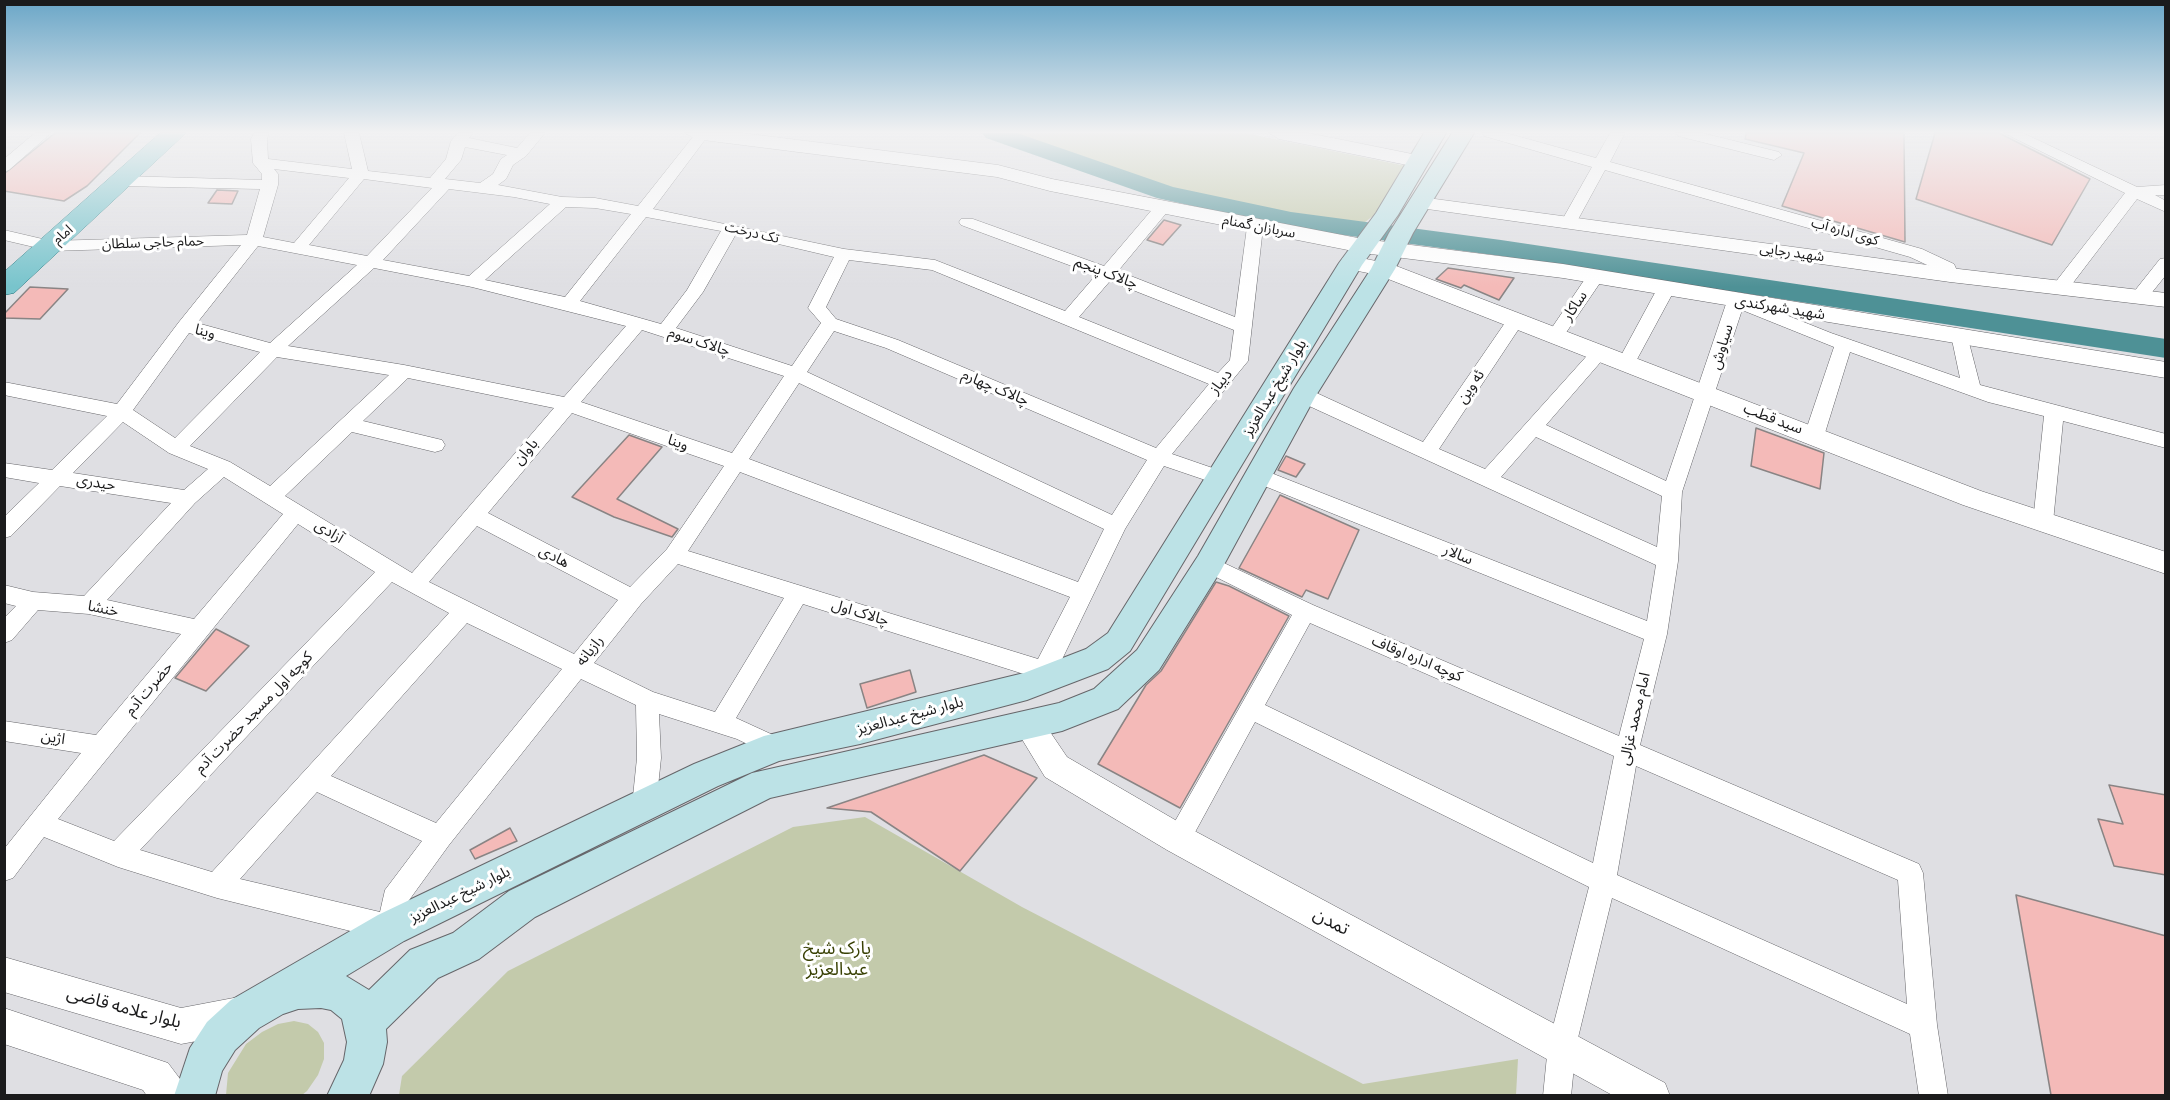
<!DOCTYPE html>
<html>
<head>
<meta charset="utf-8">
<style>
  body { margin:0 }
  #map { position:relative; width:2170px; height:1100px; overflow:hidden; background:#dfdfe3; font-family:Manrope,sans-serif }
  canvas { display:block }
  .frame { position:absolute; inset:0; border:6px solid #1b1b1c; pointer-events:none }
</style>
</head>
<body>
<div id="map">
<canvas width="2170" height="1100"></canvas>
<div class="frame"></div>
</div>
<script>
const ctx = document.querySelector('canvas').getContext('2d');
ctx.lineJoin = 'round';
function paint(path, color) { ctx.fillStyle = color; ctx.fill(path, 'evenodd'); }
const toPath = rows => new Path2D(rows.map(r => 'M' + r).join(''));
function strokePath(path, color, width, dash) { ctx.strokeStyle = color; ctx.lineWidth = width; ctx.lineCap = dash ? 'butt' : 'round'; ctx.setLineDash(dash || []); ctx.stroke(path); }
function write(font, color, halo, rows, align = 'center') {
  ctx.font = font + ' Manrope,"Noto Sans Arabic",sans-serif'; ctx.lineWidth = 6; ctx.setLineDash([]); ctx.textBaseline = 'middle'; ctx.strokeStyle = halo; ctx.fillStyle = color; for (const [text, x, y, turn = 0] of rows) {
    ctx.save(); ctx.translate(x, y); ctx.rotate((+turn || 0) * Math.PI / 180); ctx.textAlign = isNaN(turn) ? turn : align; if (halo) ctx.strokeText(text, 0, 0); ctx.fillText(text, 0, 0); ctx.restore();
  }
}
paint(toPath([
  [1008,133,1245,133,1406,166,1378,212,1360,226,1217,200,1154,184],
  [865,817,1022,907,1363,1084,1518,1059,1516,1095,399,1095,402,1076,508,971,793,827],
  [294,1021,308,1024,318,1032,324,1043,324,1059,318,1075,307,1091,302,1095,226,1095,228,1073,246,1044,262,1032,278,1024]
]), '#c3caab');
paint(toPath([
  [982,133,1017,133,1173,187,1291,212,1501,240,2166,339,2166,358,1501,256,1291,228,1157,198,986,138,982,133]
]), '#4e9196');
const building = toPath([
  [55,133,140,133,87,186,64,201,4,191,4,174,55,133],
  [1746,133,1904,133,1905,242,1782,206,1804,153,1745,139,1746,133],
  [1935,133,1999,133,2090,179,2052,245,1916,199,1935,133],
  [217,190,238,191,232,204,208,203,217,190],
  [1164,220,1181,225,1163,245,1147,240,1164,220],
  [1448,268,1514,278,1499,300,1464,285,1461,288,1436,279,1448,268],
  [30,287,68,289,40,319,4,318,4,314,30,287],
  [1756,428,1824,453,1820,489,1751,466,1756,428],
  [629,435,662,447,617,499,678,529,672,537,614,517,572,497,629,435],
  [1286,456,1305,464,1296,477,1278,470,1286,456],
  [1280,495,1359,530,1328,599,1306,590,1302,597,1239,568,1280,495],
  [1216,582,1229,586,1289,616,1180,808,1098,764,1146,685,1161,671,1216,582],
  [216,629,249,646,206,691,175,678,216,629],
  [910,670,916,692,867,708,860,684,910,670],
  [984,755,1037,778,960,871,871,812,827,808,984,755],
  [2109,785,2166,795,2166,875,2114,866,2098,819,2123,824,2109,785],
  [510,828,517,841,475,859,470,850,510,828],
  [2016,895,2166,936,2166,1095,2051,1095,2016,895]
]);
paint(building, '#f4bab8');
strokePath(building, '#898484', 1.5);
const minor = toPath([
  [35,133,51,133,9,170,4,172,4,159,35,133],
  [254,133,269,133,267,139,268,159,352,169,344,133,359,133,368,171,430,178,446,159,451,141,458,133,473,133,469,138,517,148,530,133,545,133,526,156,513,165,506,179,498,185,562,197,595,198,638,206,696,133,710,133,653,209,844,249,935,260,1065,311,1096,275,961,225,959,222,961,219,973,219,1104,266,1156,205,1168,205,1170,208,1168,211,1118,271,1235,317,1247,227,1255,222,1261,224,1263,227,1248,361,1172,454,1227,473,1230,478,1227,483,1220,485,1164,466,1125,529,1053,678,1047,688,1039,691,1031,688,1028,681,1030,676,803,604,736,718,784,740,788,747,784,754,776,758,737,739,659,714,661,758,656,806,653,814,644,817,635,814,632,806,637,758,636,705,581,679,449,845,407,903,404,928,400,937,391,941,217,898,118,867,44,837,13,878,4,881,4,849,81,753,4,741,4,721,96,735,181,634,89,614,38,610,12,640,4,643,4,618,16,606,4,603,4,585,33,592,84,596,171,503,60,486,11,536,4,538,4,517,39,483,4,477,4,463,52,470,107,416,4,395,4,382,117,404,179,322,241,245,51,251,4,240,4,230,51,241,247,235,260,189,122,186,114,181,122,176,262,180,262,174,253,163,251,139,254,133],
  [465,147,507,155,501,159,493,174,480,183,445,179,461,160,465,147],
  [274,169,349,178,294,243,263,237,278,185,278,174,274,169],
  [364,179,432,188,367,256,309,245,364,179],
  [449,189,514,197,550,204,469,276,383,260,449,189],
  [566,207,595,208,631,214,565,297,485,280,566,207],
  [646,217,721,231,687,290,661,324,580,301,646,217],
  [736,234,834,257,808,308,821,323,792,366,676,328,703,292,736,234],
  [258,246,357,265,270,343,197,323,258,246],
  [849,260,932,270,1209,384,1156,448,898,340,836,319,826,307,849,260],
  [374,268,472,287,626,326,564,397,404,365,288,346,374,268],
  [1110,281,1234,330,1230,360,1218,373,1079,317,1110,281],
  [642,330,784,376,732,453,581,402,642,330],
  [834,331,886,348,1147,460,1112,515,807,372,834,331],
  [189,333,260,352,175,438,133,410,189,333],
  [277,357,389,375,270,486,230,462,190,446,277,357],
  [408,378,554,408,412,573,285,496,352,432,435,452,442,450,445,445,442,440,363,421,408,378],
  [799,383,1104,529,1078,582,749,459,799,383],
  [572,413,724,466,667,549,630,587,488,513,572,413],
  [123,422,169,453,208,469,184,490,73,473,123,422],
  [740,472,1070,597,1038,659,688,551,740,472],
  [224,477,283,514,194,619,107,600,195,503,224,477],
  [298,524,375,572,114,841,58,819,298,524],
  [477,526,618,600,574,654,429,582,477,526],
  [678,564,784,598,715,712,653,692,594,663,641,604,678,564],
  [392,582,449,613,212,872,140,850,392,582],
  [467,623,562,669,436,823,331,776,467,623],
  [317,792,422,841,385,890,380,912,240,879,317,792],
  [1482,133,1506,133,1596,158,1610,133,1625,133,1610,162,1922,249,1954,264,1959,275,1950,280,1944,279,1940,271,1910,257,1605,170,1575,225,1563,225,1561,222,1592,167,1484,136,1482,133],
  [1676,133,1702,133,1779,152,1782,155,1774,160,1678,136,1676,133],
  [2004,133,2023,133,2137,187,2166,185,2166,195,2155,195,2166,201,2166,212,2137,199,2066,292,2054,292,2051,288,2054,284,2125,193,2004,133],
  [2166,258,2166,275,2145,301,2133,301,2130,297,2133,293,2160,259,2166,258],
  [1595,272,1604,277,1561,340,1549,340,1546,336,1549,332,1589,273,1595,272],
  [1666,283,1675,289,1635,363,1632,367,1626,369,1620,367,1617,363,1657,289,1666,283],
  [1736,295,1831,333,1960,378,1951,335,1954,331,1966,331,1980,385,2166,434,2166,448,2063,421,2053,522,2050,528,2043,530,2036,528,2033,522,2044,416,1988,402,1850,352,1824,436,1821,441,1814,443,1807,441,1804,436,1834,347,1742,310,1682,492,1678,561,1667,634,1640,745,1919,864,1923,873,1937,1025,1948,1096,1919,1096,1910,1034,1612,898,1576,1046,1571,1096,1543,1096,1548,1046,1589,887,1255,722,1187,847,1178,851,1169,847,1165,839,1292,615,1202,570,1198,564,1202,558,1209,556,1313,605,1619,736,1644,639,1252,481,1249,476,1252,471,1259,469,1266,471,1647,621,1656,565,1296,400,1294,395,1296,390,1303,388,1310,390,1423,442,1509,317,1515,315,1524,321,1439,449,1485,469,1593,349,1599,347,1608,353,1605,357,1546,425,1666,481,1727,301,1736,295],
  [1536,437,1662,496,1657,547,1501,477,1536,437],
  [1310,623,1614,756,1593,863,1265,705,1310,623],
  [1636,766,1898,880,1907,1004,1617,875,1636,766]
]);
const tertiary = toPath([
  [685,133,742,133,998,165,1052,179,1363,239,1563,264,2166,362,2166,378,1563,278,1363,253,1050,191,997,177,695,139,685,133],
  [1269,133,1308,133,1417,155,1424,157,1427,161,1424,165,1417,167,1279,139,1269,133],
  [1420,197,1950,268,2166,293,2166,307,1950,282,1413,207,1410,203,1413,199,1420,197],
  [1351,256,1391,264,1981,491,2166,552,2166,574,1963,505,1378,275,1343,268,1340,263,1343,258,1351,256],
  [1029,713,1040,717,1067,757,1189,828,1665,1083,1670,1096,1614,1096,1167,850,1045,777,1014,726,1018,717,1029,713],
  [4,957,181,1008,244,996,257,1001,262,1014,257,1027,244,1032,181,1044,4,992,4,957],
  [4,1008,168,1063,183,1083,188,1096,147,1096,143,1090,4,1044,4,1008]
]);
const secondary = toPath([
  [1424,133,1446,133,1398,215,1362,265,1130,651,1108,669,1027,700,860,744,779,761,718,786,404,941,346,976,369,990,410,950,453,933,509,891,752,773,1059,703,1094,689,1137,650,1198,556,1294,388,1371,269,1389,233,1452,133,1474,133,1413,233,1395,269,1315,397,1220,572,1159,670,1118,709,1062,731,770,798,535,917,479,959,438,978,386,1029,387,1042,383,1064,369,1096,327,1096,344,1060,347,1042,342,1019,331,1010,321,1008,298,1009,283,1014,259,1028,235,1050,222,1071,215,1096,174,1096,190,1048,207,1022,231,1000,378,915,694,764,764,736,1024,673,1086,649,1108,633,1339,263,1376,213,1424,133]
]);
const primary = toPath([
  [160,133,186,133,14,293,4,295,4,272,160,133]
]);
strokePath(minor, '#66666a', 1);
strokePath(tertiary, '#66666a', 1);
strokePath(secondary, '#66666a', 2);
strokePath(primary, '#1d7078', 1);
paint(minor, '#fff');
paint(tertiary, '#fff');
paint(secondary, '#bce2e6');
paint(primary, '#78c4cc');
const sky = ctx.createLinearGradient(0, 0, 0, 287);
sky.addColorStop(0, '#6aa6c7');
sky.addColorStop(0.46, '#f1f1f2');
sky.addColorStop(1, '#f1f1f200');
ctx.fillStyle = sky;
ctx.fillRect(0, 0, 2170, 287);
write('14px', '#1b1b1c', '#fff', [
  ["سربازان گمنام",1259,227,11],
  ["کوی اداره آب",1845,232,16],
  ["تک درخت",752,233,13],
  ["امام",63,235,-42],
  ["حمام حاجی سلطان",153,243,-2],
  ["شهید رجایی",1792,253,8]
]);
write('15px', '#1b1b1c', '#fff', [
  ["چالاک پنجم",1106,273,21],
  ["ساکار",1575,306,-56],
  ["شهید شهرکندی",1780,308,9],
  ["وینا",205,332,15],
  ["چالاک سوم",699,342,18],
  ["سیاوش",1722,347,-73],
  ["دیباز",1221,382,-51],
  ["ئه وین",1471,387,-56],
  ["چالاک چهارم",995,388,23],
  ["بلوار شیخ عبدالعزیز",1275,388,-59],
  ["سید قطب",1773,419,21],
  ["وینا",678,443,19],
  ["باوان",526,452,-50],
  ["حیدری",96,483,9],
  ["آزادی",329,532,32],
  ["سالار",1458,555,22],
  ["هادی",554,557,27],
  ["خنشا",103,609,11],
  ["چالاک اول",860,613,17],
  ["رازیانه",590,651,-51],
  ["کوچه اداره اوقاف",1417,659,23],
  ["حضرت آدم",149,689,-50],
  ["کوچه اول مسجد حضرت آدم",254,713,-46],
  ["بلوار شیخ عبدالعزیز",910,716,-15],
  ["امام محمد غزالی",1635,719,-77],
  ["اژین",53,738,9],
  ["بلوار شیخ عبدالعزیز",460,895,-26]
]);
write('18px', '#1b1b1c', '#fff', [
  ["تمدن",1331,922,28],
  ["بلوار علامه قاضی",124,1008,15]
]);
write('18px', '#394104', '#fff', [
  ["پارک شیخ",837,949],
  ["عبدالعزیز",837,970]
]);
</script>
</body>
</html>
